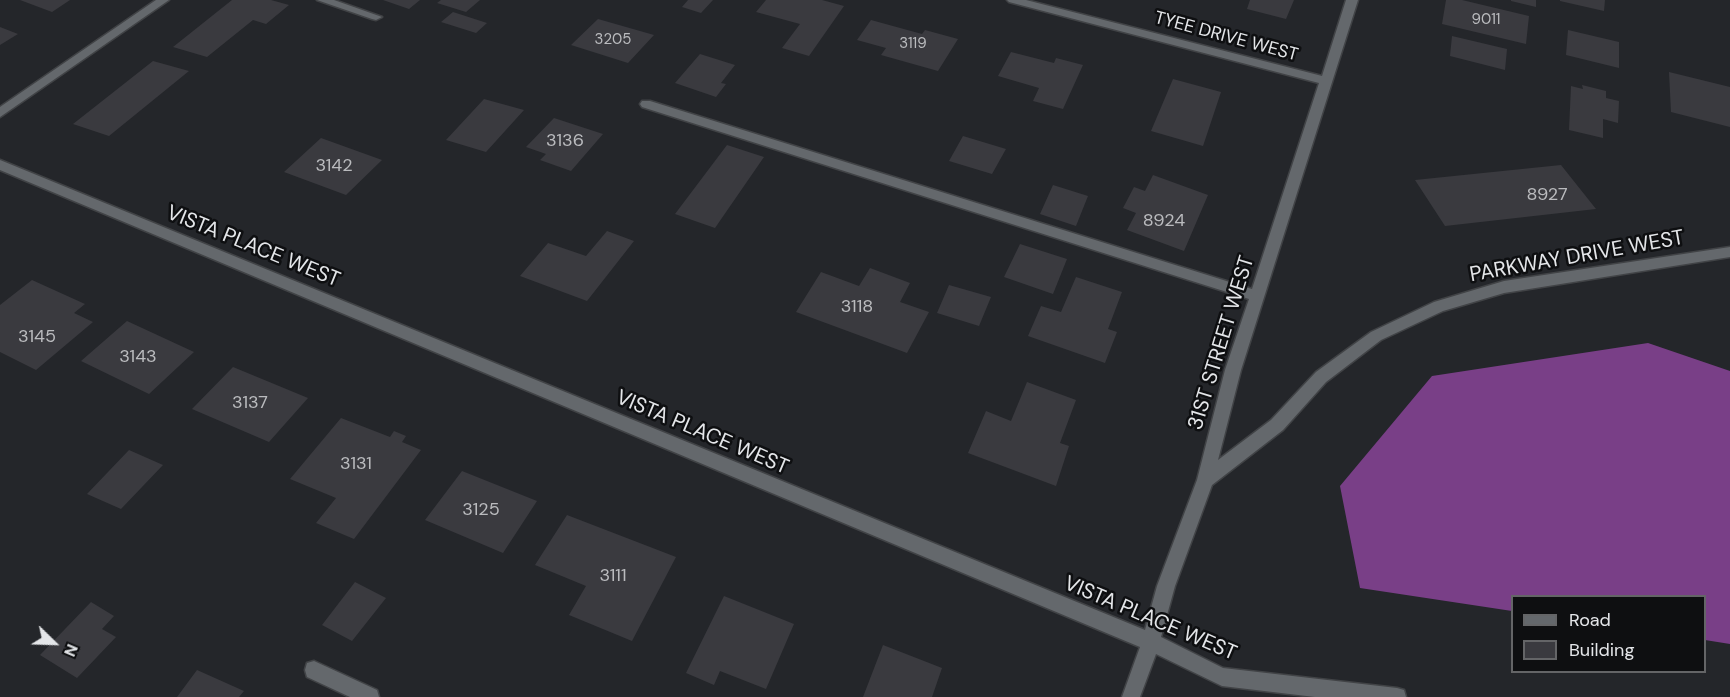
<!DOCTYPE html>
<html>
<head>
<meta charset="utf-8">
<style>
  body { margin:0 }
  #map { position:relative; width:1730px; height:697px; overflow:hidden; background:#24262a; font-family:"DM Sans",sans-serif }
  canvas { display:block }
  .legend { position:absolute; left:1511px; top:595px; width:195px; height:78px; box-sizing:border-box; background:#0e0f11; border:2px solid #646567; margin:0; padding:8px 10px; list-style:none; font-size:18px; color:#e4e6e9 }
  .legend li { display:flex; align-items:center; gap:12px; height:30px }
  .legend b { width:30px; border:2px solid #646567 }
  .north { position:absolute; left:24px; top:613px; width:60px; height:60px; -webkit-text-stroke:4px #0e0f11; paint-order:stroke; rotate:113deg; font-size:16px; font-weight:700; line-height:24px; text-align:center; color:#e4e6e9 }
  .north::after { content:''; display:block; margin:auto; width:21px; height:27px; background:#e4e6e9; clip-path:polygon(50% 0,100% 100%,50% 72%,0 100%) }
</style>
</head>
<body>
<div id="map">
<canvas width="1730" height="697"></canvas>
<ul class="legend">
<li><b style="height:8px;background:#64686c"></b>Road</li>
<li><b style="height:16px;background:#3a3a3f"></b>Building</li>
</ul>
<div class="north">N</div>
</div>
<script>
const ctx = document.querySelector('canvas').getContext('2d');
ctx.lineJoin = 'round';
function paint(path, color) { ctx.fillStyle = color; ctx.fill(path, 'evenodd'); }
const toPath = rows => new Path2D(rows.map(r => 'M' + r).join(''));
function strokePath(path, color, width, dash) { ctx.strokeStyle = color; ctx.lineWidth = width; ctx.lineCap = dash ? 'butt' : 'round'; ctx.setLineDash(dash || []); ctx.stroke(path); }
function write(font, color, halo, rows, align = 'center') {
  ctx.font = font + ' "DM Sans",sans-serif'; ctx.lineWidth = 5; ctx.setLineDash([]); ctx.textBaseline = 'middle'; ctx.strokeStyle = halo; ctx.fillStyle = color; for (const [text, x, y, turn = 0] of rows) {
    ctx.save(); ctx.translate(x, y); ctx.rotate((+turn || 0) * Math.PI / 180); ctx.textAlign = isNaN(turn) ? turn : align; if (halo) ctx.strokeText(text, 0, 0); ctx.fillText(text, 0, 0); ctx.restore();
  }
}
paint(toPath([
  [1648,343,1730,371,1730,644,1705,640,1704,596,1512,596,1512,611,1360,588,1340,486,1432,376]
]), '#793f87');
paint(toPath([
  [20,0,70,0,52,12],
  [232,0,271,0,289,5,266,24,253,20,207,57,173,47],
  [383,0,420,0,409,9],
  [441,0,480,0,466,12,437,3],
  [688,0,713,0,701,13,682,7],
  [766,0,822,0,844,6,809,56,782,48,800,24,756,12],
  [1250,0,1294,0,1286,19,1247,9],
  [1446,0,1462,0,1529,16,1526,44,1442,24],
  [1511,0,1536,0,1536,7,1511,1],
  [1560,0,1605,0,1604,11,1560,1],
  [453,12,487,23,476,33,441,22],
  [598,19,654,35,628,63,571,45],
  [871,20,922,34,925,30,958,39,938,71,881,55,886,48,857,40],
  [0,27,18,34,0,45],
  [1568,30,1619,42,1619,68,1566,55],
  [1452,36,1507,49,1505,70,1450,56],
  [1011,52,1054,63,1056,58,1083,65,1063,109,1033,101,1039,88,998,76],
  [700,54,735,65,721,83,726,84,716,97,675,83],
  [153,61,189,71,109,136,73,124],
  [1669,72,1730,87,1730,127,1671,112],
  [1173,79,1221,92,1203,146,1151,131],
  [1582,85,1606,91,1606,98,1619,101,1618,123,1603,119,1603,138,1569,130,1571,86,1583,89],
  [484,99,524,110,486,152,446,140],
  [554,118,603,134,571,171,540,160,546,154,526,147],
  [963,136,1006,149,992,174,949,161],
  [321,138,382,160,346,195,284,172],
  [727,145,764,157,715,228,675,214],
  [1561,165,1596,209,1445,226,1415,180],
  [1153,175,1208,195,1184,251,1127,230,1136,213,1123,208,1134,187,1145,191],
  [1053,185,1088,196,1076,226,1040,214],
  [607,231,634,241,587,301,520,276,548,243,586,256],
  [1020,244,1067,259,1053,294,1004,277],
  [870,268,910,283,900,302,929,312,907,353,796,312,821,272,859,286],
  [1076,277,1122,292,1108,329,1117,332,1105,363,1028,336,1041,306,1061,312],
  [32,280,85,304,74,313,93,322,36,370,0,352,0,305],
  [949,285,991,297,979,326,937,313],
  [127,321,194,352,149,394,81,361],
  [233,367,308,398,269,442,192,409],
  [1027,382,1076,400,1060,443,1069,446,1056,486,968,453,986,411,1011,421],
  [341,418,390,437,394,431,406,436,402,442,421,450,354,539,316,523,336,498,290,479],
  [129,450,163,465,121,509,87,494],
  [462,471,537,501,503,553,425,520],
  [567,515,676,557,632,641,569,615,586,586,535,565],
  [355,582,386,598,352,641,322,625],
  [724,596,794,624,766,689,720,671,714,685,686,673],
  [91,602,114,616,102,629,116,637,77,678,40,655],
  [883,645,942,668,932,697,863,697],
  [197,670,244,691,239,697,177,697]
]), '#3a3a3f');
const minor = toPath([
  [156,0,169,0,0,117,0,107,156,0],
  [317,0,334,0,382,17,376,20,372,19,317,0],
  [1007,0,1026,0,1322,76,1346,0,1358,0,1241,370,1218,460,1271,420,1316,372,1371,332,1434,302,1504,281,1730,247,1730,257,1504,293,1443,311,1381,340,1326,382,1283,430,1212,485,1175,586,1161,637,1223,668,1397,688,1404,690,1406,697,1315,697,1222,686,1156,654,1140,697,1122,697,1140,647,0,170,0,160,1145,630,1157,586,1197,480,1225,370,1249,299,642,107,640,104,642,101,650,101,1252,289,1319,83,1009,2,1007,0],
  [314,661,377,690,379,697,350,697,307,677,305,670,307,663,314,661]
]);
strokePath(minor, '#414346', 3);
paint(minor, '#64686c');
write('15px', '#babbbe', null, [
  ["9011",1486,20],
  ["3205",613,40],
  ["3119",913,44]
]);
write('18px', '#e4e6e9', '#0e0f11', [
  ["TYEE DRIVE WEST",1226,37,15]
]);
write('18px', '#babbbe', null, [
  ["3136",565,141],
  ["3142",334,166],
  ["8927",1547,195],
  ["8924",1164,221],
  ["3118",857,307],
  ["3145",37,337],
  ["3143",138,357],
  ["3137",250,403],
  ["3131",356,464],
  ["3125",481,510],
  ["3111",613,576]
]);
write('21px', '#e4e6e9', '#0e0f11', [
  ["VISTA PLACE WEST",253,247,22],
  ["PARKWAY DRIVE WEST",1577,257,-10],
  ["31ST STREET WEST",1222,343,-73],
  ["VISTA PLACE WEST",702,433,23],
  ["VISTA PLACE WEST",1150,619,23]
]);
</script>
</body>
</html>
